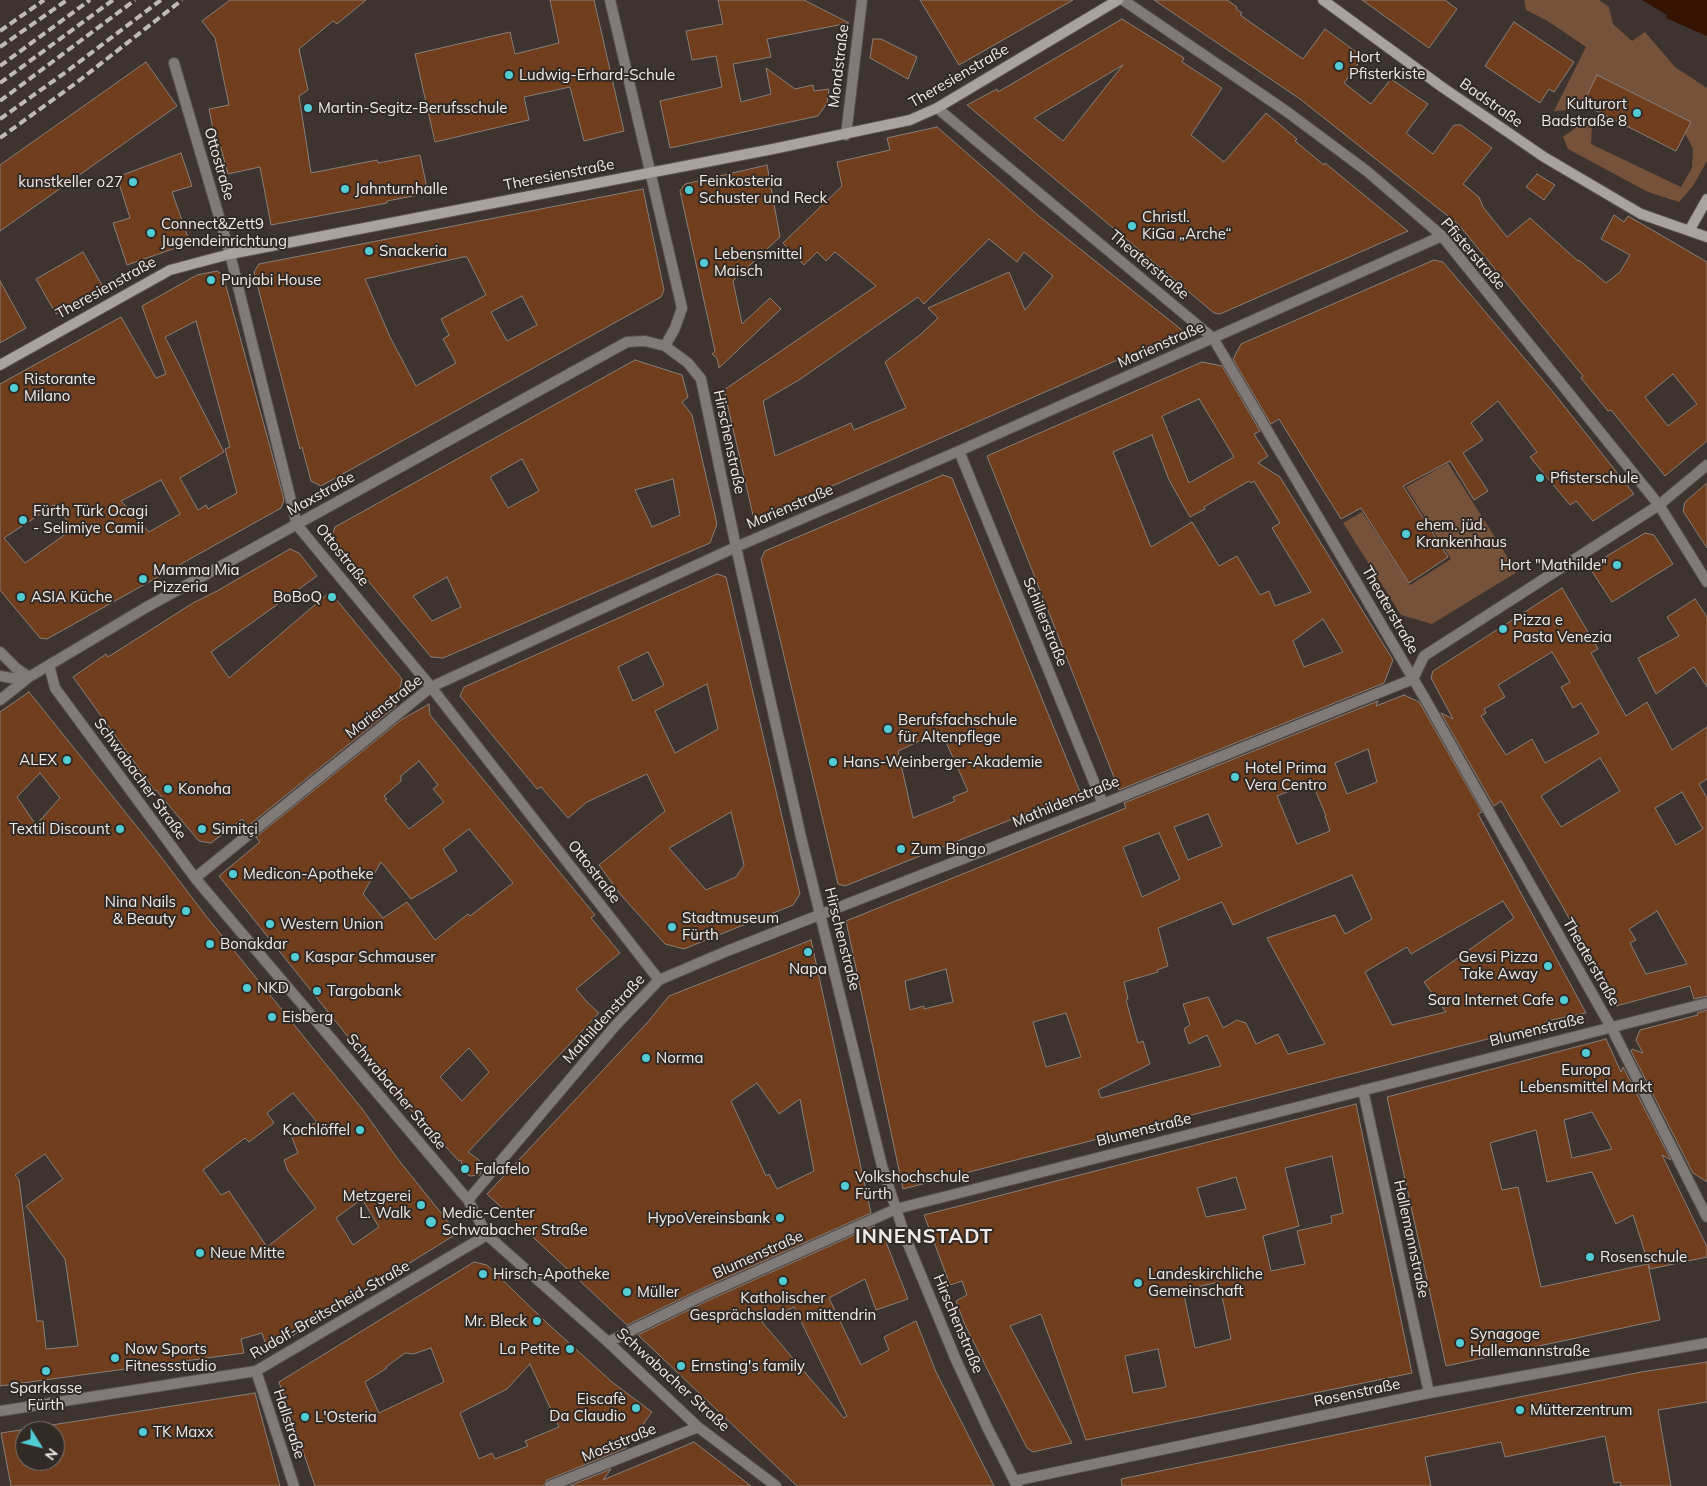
<!DOCTYPE html>
<html>
<head>
<meta charset="utf-8">
<style>
  body { margin:0 }
  #map { position:relative; width:1707px; height:1486px; overflow:hidden; background:#3d342f; font-family:Mulish,sans-serif }
  canvas { display:block }
  .north { position:absolute; left:15px; top:1421px; width:50px; height:50px; box-sizing:border-box; background:#322a25; border:1px solid #7e7773; border-radius:50%; rotate:126deg; font-size:14px; font-weight:700; line-height:20px; text-align:center; color:#f1ebe8 }
  .north::after { content:''; display:block; margin:auto; width:18px; height:22px; background:#52ccd5; clip-path:polygon(50% 0,100% 100%,50% 72%,0 100%) }
</style>
</head>
<body>
<div id="map">
<canvas width="1707" height="1486"></canvas>
<div class="north">N</div>
</div>
<script>
const ctx = document.querySelector('canvas').getContext('2d');
ctx.lineJoin = 'round';
function paint(path, color) { ctx.fillStyle = color; ctx.fill(path, 'evenodd'); }
const toPath = rows => new Path2D(rows.map(r => 'M' + r).join(''));
function strokePath(path, color, width, dash) { ctx.strokeStyle = color; ctx.lineWidth = width; ctx.lineCap = dash ? 'butt' : 'round'; ctx.setLineDash(dash || []); ctx.stroke(path); }
function write(font, color, halo, rows, align = 'center') {
  ctx.font = font + ' Mulish,sans-serif'; ctx.lineWidth = 4; ctx.setLineDash([]); ctx.textBaseline = 'middle'; ctx.strokeStyle = halo; ctx.fillStyle = color; for (const [text, x, y, turn = 0] of rows) {
    ctx.save(); ctx.translate(x, y); ctx.rotate((+turn || 0) * Math.PI / 180); ctx.textAlign = isNaN(turn) ? turn : align; if (halo) ctx.strokeText(text, 0, 0); ctx.fillText(text, 0, 0); ctx.restore();
  }
}
paint(toPath([
  [1524,0,1599,0,1609,7,1613,24,1632,41,1645,32,1675,67,1707,88,1707,161,1693,186,1679,202,1648,192,1568,149,1563,137,1578,126,1592,126,1591,144,1681,187,1692,168,1693,149,1682,127,1596,108,1554,111,1586,47,1546,20,1526,10],
  [1448,463,1517,572,1432,624,1401,615,1343,523,1362,512,1410,585,1451,559,1406,487]
]), '#77523b');
paint(toPath([
  [1642,0,1707,0,1707,36,1666,18,1667,15]
]), '#361200');
const building = toPath([
  [230,0,366,0,337,24,333,21,299,49,308,90,299,96,311,173,377,160,378,163,420,155,428,193,387,201,387,203,271,225,260,167,228,174,219,141,215,140,209,109,229,105,215,38,202,21,230,0],
  [550,0,594,0,624,131,584,141,570,87,524,97,529,120,435,142,415,54,510,32,515,54,559,43,550,0],
  [718,0,804,0,849,23,767,39,771,57,733,64,741,102,771,94,766,68,795,89,813,85,814,91,829,89,827,103,818,116,670,148,660,101,722,87,716,56,692,60,686,31,723,24,718,0],
  [920,0,1073,0,959,65,920,0],
  [1154,0,1227,0,1237,7,1236,9,1242,13,1240,15,1303,59,1325,29,1363,57,1344,83,1371,104,1391,79,1428,104,1406,133,1433,154,1454,125,1461,125,1492,148,1463,184,1479,197,1483,207,1507,237,1530,218,1578,261,1579,260,1606,283,1620,272,1630,255,1601,239,1614,215,1624,222,1628,216,1707,262,1707,441,1665,476,1611,410,1608,411,1581,378,1583,376,1458,224,1300,99,1154,0],
  [1673,374,1697,404,1668,426,1645,397,1673,374],
  [1362,0,1445,0,1457,9,1429,48,1362,0],
  [1122,19,1184,58,1182,62,1222,88,1191,135,1224,162,1266,113,1297,139,1295,141,1324,165,1325,163,1408,231,1220,314,1214,313,967,105,997,89,998,92,1122,19],
  [1123,65,1063,141,1034,118,1123,65],
  [1514,22,1574,62,1554,92,1549,89,1540,103,1485,66,1514,22],
  [873,39,881,39,917,57,908,79,870,58,873,39],
  [146,62,177,106,0,231,0,165,146,62],
  [1597,75,1691,122,1676,151,1583,104,1597,75],
  [937,127,1040,217,1183,331,778,510,778,512,761,520,753,515,724,390,876,286,835,252,826,261,817,252,804,265,783,243,842,186,837,162,890,150,887,138,937,127],
  [989,239,1017,262,1024,252,1053,276,1025,310,1009,272,928,308,938,318,921,334,885,362,906,408,854,430,851,423,775,456,763,401,799,380,918,297,924,304,989,239],
  [181,153,192,186,172,192,190,243,127,265,113,223,130,218,117,177,181,153],
  [767,165,780,237,733,281,742,324,770,298,781,309,719,368,717,358,712,354,715,351,680,191,685,184,767,165],
  [1537,174,1555,185,1544,200,1526,187,1537,174],
  [643,189,664,290,661,297,321,486,311,481,302,447,300,449,254,272,259,264,643,189],
  [463,257,467,257,486,295,441,319,449,335,443,339,456,363,416,386,390,337,365,279,463,257],
  [522,296,537,325,507,341,491,312,522,296],
  [83,252,103,287,56,314,36,279,83,252],
  [1434,260,1443,262,1553,392,1634,494,1593,521,1576,501,1570,505,1530,457,1537,452,1498,401,1471,423,1483,440,1463,453,1488,491,1474,500,1450,461,1403,486,1448,557,1409,583,1361,508,1341,519,1279,419,1271,424,1233,359,1241,344,1434,260],
  [217,271,223,275,276,469,284,500,281,508,47,639,40,638,0,590,0,384,121,317,156,378,166,374,142,306,197,275,217,271],
  [196,321,230,447,225,449,237,493,208,509,206,505,198,510,180,478,224,452,165,337,196,321],
  [161,480,180,514,149,532,121,501,161,480],
  [54,505,74,528,25,563,4,538,54,505],
  [0,281,26,328,0,343,0,281],
  [635,360,682,375,688,397,682,402,692,415,717,524,710,543,443,658,431,657,332,537,335,527,635,360],
  [522,459,539,491,508,508,490,477,522,459],
  [673,479,680,515,652,527,635,490,673,479],
  [447,577,461,607,432,621,413,596,447,577],
  [1202,362,1222,366,1260,431,1254,434,1268,456,1258,463,1280,477,1393,660,1384,683,1119,790,987,456,1202,362],
  [1199,399,1234,457,1189,483,1162,416,1199,399],
  [1152,435,1169,480,1190,517,1205,509,1204,507,1249,481,1251,483,1254,481,1280,523,1272,528,1311,592,1275,606,1269,591,1260,595,1237,556,1219,566,1192,522,1151,547,1113,452,1152,435],
  [1323,619,1343,652,1304,667,1293,641,1323,619],
  [943,475,952,478,1080,792,845,886,838,884,761,559,765,551,943,475],
  [941,731,968,791,953,797,955,801,913,818,898,751,941,731],
  [1707,483,1707,548,1683,511,1685,502,1707,483],
  [1645,533,1654,535,1673,564,1612,602,1589,567,1645,533],
  [290,549,299,553,317,576,211,652,229,678,330,592,402,679,396,706,248,826,242,819,211,843,199,841,156,790,155,791,73,677,106,654,108,657,193,603,217,591,290,549],
  [717,574,726,577,800,894,793,905,684,949,665,944,620,894,599,865,665,811,647,774,587,802,568,818,541,787,537,789,460,696,464,687,717,574],
  [648,652,664,685,633,701,618,667,648,652],
  [707,684,718,729,675,753,655,711,707,684],
  [731,812,744,865,736,877,706,890,669,848,731,812],
  [1562,588,1598,649,1591,653,1626,716,1647,702,1672,750,1707,727,1707,779,1699,784,1707,798,1707,996,1694,999,1690,986,1616,1006,1564,909,1501,801,1494,806,1441,713,1453,719,1431,678,1433,671,1562,588],
  [1552,652,1570,682,1561,687,1573,708,1581,703,1599,733,1545,763,1532,739,1506,755,1481,716,1486,713,1484,709,1505,697,1498,685,1552,652],
  [1600,758,1620,791,1561,827,1541,796,1600,758],
  [1682,792,1703,829,1676,845,1655,808,1682,792],
  [1657,911,1687,964,1646,974,1630,943,1636,940,1629,929,1657,911],
  [1695,599,1707,617,1707,687,1694,667,1656,694,1638,658,1679,636,1667,617,1695,599],
  [29,692,158,853,206,916,363,1110,397,1158,453,1228,453,1236,268,1351,262,1333,241,1339,244,1353,0,1386,0,712,29,692],
  [40,773,60,798,36,825,17,797,40,773],
  [293,1093,317,1122,291,1135,298,1153,284,1160,288,1171,316,1208,267,1247,229,1191,221,1195,203,1170,245,1138,249,1142,274,1123,267,1113,293,1093],
  [45,1154,63,1179,26,1206,65,1259,78,1346,46,1349,43,1321,37,1321,19,1180,15,1175,45,1154],
  [362,1199,379,1227,353,1245,336,1218,362,1199],
  [1404,695,1419,702,1422,707,1482,812,1478,814,1586,1013,1546,1021,1550,1023,903,1189,846,921,1126,808,1124,803,1378,701,1376,706,1404,695],
  [1368,749,1377,782,1347,794,1335,763,1368,749],
  [1312,782,1326,816,1325,816,1330,831,1297,844,1277,796,1312,782],
  [1208,814,1222,846,1188,860,1174,827,1208,814],
  [1159,833,1180,879,1142,897,1123,847,1159,833],
  [1352,875,1372,919,1345,934,1335,915,1267,938,1325,1044,1288,1054,1278,1034,1256,1044,1246,1023,1237,1020,1223,1028,1208,997,1183,1004,1190,1025,1184,1029,1189,1044,1207,1035,1221,1066,1101,1098,1098,1090,1150,1064,1143,1041,1138,1043,1126,1000,1128,999,1124,982,1158,972,1157,970,1168,966,1158,928,1222,902,1233,925,1352,875],
  [1503,901,1514,918,1424,982,1446,1012,1392,1025,1365,972,1407,947,1411,954,1503,901],
  [946,969,953,1002,924,1009,924,1006,910,1010,905,981,946,969],
  [1066,1013,1081,1057,1046,1067,1033,1022,1066,1013],
  [429,704,430,715,595,915,591,918,620,953,576,989,587,1002,599,1013,468,1152,479,1160,481,1164,480,1175,470,1176,463,1171,461,1160,459,1161,382,1079,219,876,260,842,256,837,401,720,429,704],
  [419,761,438,785,433,789,444,802,409,829,385,800,387,799,384,796,401,781,401,776,419,761],
  [469,829,513,883,470,916,468,914,435,940,407,902,383,918,363,894,381,862,411,899,435,885,457,871,443,849,469,829],
  [469,1048,489,1072,462,1101,440,1077,469,1048],
  [811,940,871,1213,701,1289,627,1325,487,1194,647,1023,669,996,811,940],
  [757,1083,779,1114,800,1099,814,1171,777,1189,769,1174,766,1176,731,1101,757,1083],
  [1707,1010,1707,1182,1693,1173,1631,1051,1632,1049,1643,1053,1636,1040,1640,1030,1698,1015,1697,1013,1707,1010],
  [1606,1039,1621,1072,1623,1067,1671,1160,1662,1155,1707,1247,1707,1257,1650,1269,1633,1215,1616,1224,1592,1172,1547,1182,1536,1130,1490,1143,1502,1190,1518,1187,1541,1287,1648,1264,1660,1320,1446,1366,1387,1097,1606,1039],
  [1592,1112,1612,1149,1572,1158,1564,1120,1592,1112],
  [1356,1104,1412,1373,1086,1440,1041,1314,1010,1326,1072,1443,1033,1452,1027,1448,965,1325,956,1301,967,1295,962,1281,950,1285,924,1215,1356,1104],
  [1332,1156,1343,1213,1331,1216,1332,1223,1297,1231,1305,1264,1271,1271,1263,1236,1299,1226,1285,1168,1332,1156],
  [1236,1177,1246,1209,1206,1217,1197,1188,1236,1177],
  [1219,1282,1231,1339,1195,1348,1183,1290,1219,1282],
  [1158,1349,1166,1387,1133,1393,1125,1356,1158,1349],
  [874,1226,875,1232,881,1229,908,1299,876,1310,865,1279,829,1298,861,1365,889,1350,884,1337,916,1321,936,1372,994,1486,797,1486,638,1335,707,1301,874,1226],
  [794,1307,847,1416,844,1418,762,1322,794,1307],
  [474,1262,487,1265,547,1323,612,1382,652,1412,626,1448,547,1480,543,1486,315,1486,279,1382,474,1262],
  [431,1348,444,1382,379,1413,365,1382,387,1368,386,1367,405,1353,413,1354,431,1348],
  [530,1364,559,1427,525,1441,528,1446,495,1459,492,1453,479,1459,460,1413,507,1389,530,1364],
  [1707,1362,1707,1402,1658,1410,1671,1486,1621,1486,1620,1482,1614,1483,1605,1436,1505,1457,1501,1442,1425,1457,1431,1486,1122,1486,1121,1479,1641,1372,1707,1362],
  [255,1393,280,1486,11,1486,1,1433,255,1393],
  [25,1431,55,1431,55,1461,25,1461,25,1431],
  [694,1442,751,1486,569,1486,611,1469,603,1480,694,1442]
]);
paint(building, '#703e1d');
strokePath(building, '#897f79', 1);
const street = toPath([
  [610,0,682,308,675,328,665,346],
  [1123,0,1286,111,1368,172,1442,236,1659,505,1707,582],
  [174,63,230,254,297,525,431,687,659,980],
  [937,108,1213,338,1428,704,1611,1027,1707,1217],
  [846,135,862,0],
  [959,451,1103,804],
  [0,652,16,668,29,677],
  [49,665,55,688,195,878,468,1200,487,1235,608,1342,698,1427,776,1486],
  [0,676,11,678,29,677],
  [0,700,29,677,145,608,627,342,645,341,665,346,688,363,701,379,736,547,801,837,882,1166,906,1239,956,1360,987,1427,1017,1486],
  [195,878,431,687,736,547,959,451,1442,236],
  [1363,1090,1429,1393],
  [468,1200,615,1026,659,980,727,951,1103,804,1413,679,1424,656,1659,505,1707,465],
  [608,1342,704,1295,896,1209,1707,1003],
  [256,1371,294,1486],
  [0,1411,256,1371,487,1235],
  [1014,1481,1429,1393,1707,1343],
  [550,1486,698,1427]
]);
const secondary = toPath([
  [1323,0,1442,87,1544,157,1641,214,1707,237],
  [1689,231,1707,199],
  [0,365,170,270,230,254,773,149,910,120,937,108,1118,0]
]);
strokePath(street, '#5a514d', 12);
strokePath(secondary, '#5a514d', 12);
strokePath(street, '#807b79', 10);
strokePath(secondary, '#aaa29e', 10);
strokePath(toPath([
  [0,31,44,0],
  [0,47,67,0],
  [0,66,90,0],
  [0,83,113,0],
  [0,101,135,0],
  [0,119,66,72,161,0],
  [0,138,76,83,182,0]
]), '#c0b9b5', 4, [8, 4]);
for (const [x, y, r, color] of [
  [1339,66,5,"#52ccd5"],
  [509,75,5,"#52ccd5"],
  [308,108,5,"#52ccd5"],
  [1637,113,5,"#52ccd5"],
  [133,182,5,"#52ccd5"],
  [345,189,5,"#52ccd5"],
  [689,190,5,"#52ccd5"],
  [1132,226,5,"#52ccd5"],
  [151,233,5,"#52ccd5"],
  [369,251,5,"#52ccd5"],
  [704,263,5,"#52ccd5"],
  [211,280,5,"#52ccd5"],
  [14,388,5,"#52ccd5"],
  [1540,478,5,"#52ccd5"],
  [23,520,5,"#52ccd5"],
  [1406,534,5,"#52ccd5"],
  [1617,565,5,"#52ccd5"],
  [143,579,5,"#52ccd5"],
  [21,597,5,"#52ccd5"],
  [332,597,5,"#52ccd5"],
  [1503,629,5,"#52ccd5"],
  [888,729,5,"#52ccd5"],
  [67,760,5,"#52ccd5"],
  [833,762,5,"#52ccd5"],
  [1235,777,5,"#52ccd5"],
  [168,789,5,"#52ccd5"],
  [120,829,5,"#52ccd5"],
  [202,829,5,"#52ccd5"],
  [901,849,5,"#52ccd5"],
  [233,874,5,"#52ccd5"],
  [186,911,5,"#52ccd5"],
  [270,924,5,"#52ccd5"],
  [672,927,5,"#52ccd5"],
  [210,944,5,"#52ccd5"],
  [808,952,5,"#52ccd5"],
  [295,957,5,"#52ccd5"],
  [1548,966,5,"#52ccd5"],
  [247,988,5,"#52ccd5"],
  [317,991,5,"#52ccd5"],
  [1564,1000,5,"#52ccd5"],
  [272,1017,5,"#52ccd5"],
  [1586,1053,5,"#52ccd5"],
  [646,1058,5,"#52ccd5"],
  [360,1130,5,"#52ccd5"],
  [465,1169,5,"#52ccd5"],
  [845,1186,5,"#52ccd5"],
  [421,1205,5,"#52ccd5"],
  [780,1218,5,"#52ccd5"],
  [431,1222,6,"#52ccd5"],
  [200,1253,5,"#52ccd5"],
  [1590,1257,5,"#52ccd5"],
  [483,1274,5,"#52ccd5"],
  [783,1281,5,"#52ccd5"],
  [1138,1283,5,"#52ccd5"],
  [627,1292,5,"#52ccd5"],
  [537,1321,5,"#52ccd5"],
  [1460,1343,5,"#52ccd5"],
  [570,1349,5,"#52ccd5"],
  [115,1358,5,"#52ccd5"],
  [681,1366,5,"#52ccd5"],
  [46,1371,5,"#52ccd5"],
  [636,1408,5,"#52ccd5"],
  [1520,1410,5,"#52ccd5"],
  [305,1417,5,"#52ccd5"],
  [143,1432,5,"#52ccd5"]
]) { const dot = new Path2D(); dot.arc(x, y, r, 0, 2 * Math.PI); ctx.fillStyle = color; ctx.fill(dot); strokePath(dot, '#322a25', 2); }
write('15px', '#f1ebe8', '#322a25', [
  ["Hort",1349,57],
  ["Pfisterkiste",1349,74],
  ["Ludwig-Erhard-Schule",519,75],
  ["Kulturort",1627,104,"right"],
  ["Badstraße 8",1627,121,"right"],
  ["Martin-Segitz-Berufsschule",318,108],
  ["Feinkosteria",699,181],
  ["Schuster und Reck",699,198],
  ["kunstkeller o27",123,182,"right"],
  ["Jahnturnhalle",355,189],
  ["Christl.",1142,217],
  ["KiGa „Arche“",1142,234],
  ["Connect&Zett9",161,224],
  ["Jugendeinrichtung",161,241],
  ["Snackeria",379,251],
  ["Lebensmittel",714,254],
  ["Maisch",714,271],
  ["Punjabi House",221,280],
  ["Ristorante",24,379],
  ["Milano",24,396],
  ["Pfisterschule",1550,478],
  ["Fürth Türk Ocagi",33,511],
  ["- Selimiye Camii",33,528],
  ["ehem. jüd.",1416,525],
  ["Krankenhaus",1416,542],
  ["Hort \"Mathilde\"",1607,565,"right"],
  ["Mamma Mia",153,570],
  ["Pizzeria",153,587],
  ["ASIA Küche",31,597],
  ["BoBoQ",322,597,"right"],
  ["Pizza e",1513,620],
  ["Pasta Venezia",1513,637],
  ["Berufsfachschule",898,720],
  ["für Altenpflege",898,737],
  ["ALEX",57,760,"right"],
  ["Hans-Weinberger-Akademie",843,762],
  ["Hotel Prima",1245,768],
  ["Vera Centro",1245,785],
  ["Konoha",178,789],
  ["Textil Discount",110,829,"right"],
  ["Simitçi",212,829],
  ["Zum Bingo",911,849],
  ["Medicon-Apotheke",243,874],
  ["Nina Nails",176,902,"right"],
  ["& Beauty",176,919,"right"],
  ["Stadtmuseum",682,918],
  ["Fürth",682,935],
  ["Western Union",280,924],
  ["Bonakdar",220,944],
  ["Kaspar Schmauser",305,957],
  ["Gevsi Pizza",1538,957,"right"],
  ["Take Away",1538,974,"right"],
  ["Napa",808,969,"center"],
  ["NKD",257,988],
  ["Targobank",327,991],
  ["Sara Internet Cafe",1554,1000,"right"],
  ["Eisberg",282,1017],
  ["Norma",656,1058],
  ["Europa",1586,1070,"center"],
  ["Lebensmittel Markt",1586,1087,"center"],
  ["Kochlöffel",350,1130,"right"],
  ["Falafelo",475,1169],
  ["Volkshochschule",855,1177],
  ["Fürth",855,1194],
  ["Metzgerei",411,1196,"right"],
  ["L. Walk",411,1213,"right"],
  ["Medic-Center",442,1213],
  ["Schwabacher Straße",442,1230],
  ["HypoVereinsbank",770,1218,"right"],
  ["Neue Mitte",210,1253],
  ["Rosenschule",1600,1257],
  ["Hirsch-Apotheke",493,1274],
  ["Landeskirchliche",1148,1274],
  ["Gemeinschaft",1148,1291],
  ["Müller",637,1292],
  ["Katholischer",783,1298,"center"],
  ["Gesprächsladen mittendrin",783,1315,"center"],
  ["Mr. Bleck",527,1321,"right"],
  ["Synagoge",1470,1334],
  ["Hallemannstraße",1470,1351],
  ["Now Sports",125,1349],
  ["Fitnessstudio",125,1366],
  ["La Petite",560,1349,"right"],
  ["Ernsting's family",691,1366],
  ["Sparkasse",46,1388,"center"],
  ["Fürth",46,1405,"center"],
  ["Eiscafè",626,1399,"right"],
  ["Da Claudio",626,1416,"right"],
  ["Mütterzentrum",1530,1410],
  ["L'Osteria",315,1417],
  ["TK Maxx",153,1432]
], 'left');
write('15px', '#f1ebe8', '#322a25', [
  ["Mondstraße",839,66,-83],
  ["Theresienstraße",959,76,-30],
  ["Badstraße",1491,103,35],
  ["Ottostraße",219,164,74],
  ["Theresienstraße",559,175,-11],
  ["Pfisterstraße",1473,254,49],
  ["Theaterstraße",1149,265,40],
  ["Theresienstraße",106,288,-29],
  ["Marienstraße",1161,345,-24],
  ["Hirschenstraße",729,442,78],
  ["Maxstraße",321,494,-29],
  ["Marienstraße",790,507,-23],
  ["Ottostraße",342,555,51],
  ["Theaterstraße",1390,610,60],
  ["Schillerstraße",1045,622,68],
  ["Marienstraße",384,707,-38],
  ["Schwabacher Straße",140,779,54],
  ["Mathildenstraße",1066,802,-22],
  ["Ottostraße",594,872,52],
  ["Hirschenstraße",842,939,76],
  ["Theaterstraße",1591,962,60],
  ["Mathildenstraße",604,1019,-48],
  ["Blumenstraße",1537,1030,-14],
  ["Schwabacher Straße",396,1092,50],
  ["Blumenstraße",1144,1130,-14],
  ["Hallemannstraße",1411,1239,78],
  ["Blumenstraße",758,1255,-24],
  ["Rudolf-Breitscheid-Straße",330,1310,-30],
  ["Hirschenstraße",958,1324,67],
  ["Schwabacher Straße",673,1380,42],
  ["Rosenstraße",1357,1393,-12],
  ["Hallstraße",289,1424,72],
  ["Moststraße",619,1443,-22]
]);
ctx.letterSpacing = '1px';
write('bold 20px', '#f1ebe8', '#322a25', [
  ["INNENSTADT",924,1237]
]);
ctx.letterSpacing = '0px';
</script>
</body>
</html>
